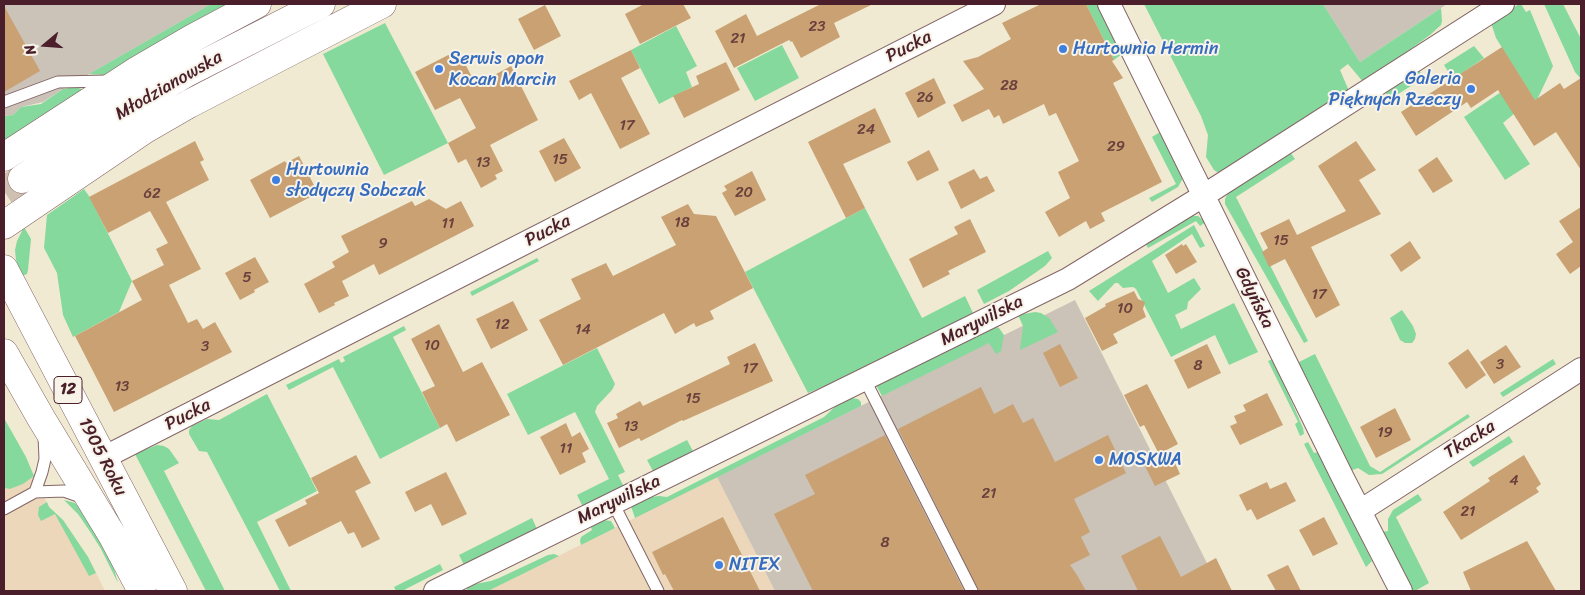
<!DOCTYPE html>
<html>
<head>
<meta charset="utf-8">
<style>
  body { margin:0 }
  #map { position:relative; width:1585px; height:595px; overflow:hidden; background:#f0ead3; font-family:Sriracha,sans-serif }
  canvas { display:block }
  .frame { position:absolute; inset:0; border:5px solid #4a1f2b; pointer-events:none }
  .north { position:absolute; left:20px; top:20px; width:50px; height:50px; -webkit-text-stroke:4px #f7f3e8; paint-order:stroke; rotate:252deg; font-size:14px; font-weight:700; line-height:20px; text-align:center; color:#4a1f2b }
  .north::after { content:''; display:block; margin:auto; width:18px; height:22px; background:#4a1f2b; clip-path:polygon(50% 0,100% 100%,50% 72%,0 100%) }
</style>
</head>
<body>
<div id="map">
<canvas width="1585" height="595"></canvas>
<div class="frame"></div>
<div class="north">N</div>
</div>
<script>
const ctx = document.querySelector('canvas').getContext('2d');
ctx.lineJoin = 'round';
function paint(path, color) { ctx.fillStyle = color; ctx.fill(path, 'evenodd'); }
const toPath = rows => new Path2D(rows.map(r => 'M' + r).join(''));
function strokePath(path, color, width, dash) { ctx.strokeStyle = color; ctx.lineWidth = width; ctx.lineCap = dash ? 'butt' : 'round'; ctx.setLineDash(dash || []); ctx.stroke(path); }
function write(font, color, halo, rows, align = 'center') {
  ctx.font = font + ' Sriracha,sans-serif'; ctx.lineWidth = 4; ctx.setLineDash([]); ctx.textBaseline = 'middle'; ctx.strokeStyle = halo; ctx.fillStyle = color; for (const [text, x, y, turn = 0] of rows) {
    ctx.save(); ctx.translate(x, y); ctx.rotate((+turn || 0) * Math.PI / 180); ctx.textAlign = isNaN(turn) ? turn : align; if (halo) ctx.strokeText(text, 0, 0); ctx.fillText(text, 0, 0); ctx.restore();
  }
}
paint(toPath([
  [34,476,49,507,63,520,88,557,105,591,4,591,4,488,10,489,23,484],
  [717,477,775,591,488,591,534,568]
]), '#ecd7ba');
paint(toPath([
  [4,4,211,4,63,89,43,102,21,107,13,115,4,116],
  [1323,4,1447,4,1360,62],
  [1075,300,1221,591,775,591,717,477]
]), '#cbc2b8');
paint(toPath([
  [211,4,236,4,109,75,89,74],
  [1086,4,1100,4,1122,54,1114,60],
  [1144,4,1323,4,1360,62,1441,8,1442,21,1441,25,1430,35,1364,83,1348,64,1340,70,1349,91,1220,174,1214,170,1206,157,1208,135,1201,116],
  [1519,4,1521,4,1526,12,1530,10,1553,66,1536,102,1496,38,1491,23],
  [1544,4,1563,4,1581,39,1581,79,1575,72],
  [385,23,448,143,384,175,323,54],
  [676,26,697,66,686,72,692,87,659,104,631,50],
  [782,45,799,78,755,101,737,68],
  [1474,46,1484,58,1453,79,1444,65],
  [1419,70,1424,78,1390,99,1385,92],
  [75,87,85,90,7,143,4,140,4,116,13,115,21,107,41,104,63,89],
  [1504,90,1515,113,1503,123,1530,164,1505,180,1464,117],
  [1160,132,1182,175,1182,180,1178,187,1152,202,1149,198,1176,184,1152,137],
  [1290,152,1295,159,1236,197,1308,341,1304,343,1225,204,1225,199,1229,191],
  [84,189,89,196,132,281,119,312,73,337,63,315,57,273,44,248,47,215],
  [865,208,922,318,965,296,973,313,849,376,808,393,745,272],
  [1191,216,1198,216,1206,222,1200,226,1196,221,1148,248,1146,244],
  [1194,225,1205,246,1200,248,1192,234,1152,261,1168,293,1194,278,1201,289,1188,302,1187,309,1175,315,1181,329,1234,303,1258,352,1229,365,1215,335,1171,357,1136,289,1133,287,1123,288,1118,283,1115,283,1098,301,1089,291],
  [24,227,31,239,28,270,27,274,22,276,16,260,15,250,17,241],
  [1048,251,1052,258,1045,266,1009,291,984,304,977,290],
  [537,258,539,261,472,296,470,292],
  [1402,310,1413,326,1416,334,1415,339,1412,343,1405,343,1400,340,1390,318],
  [1035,312,1041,313,1049,318,1058,332,1020,350,1023,326,1018,315],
  [404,326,406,330,393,337,440,428,380,459,333,367,289,390,286,385,339,359,341,363,345,361,343,357],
  [995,326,999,328,1004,335,1001,351,996,354,989,343,882,396,876,385],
  [597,348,615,384,612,390,597,406,595,412,625,472,618,475,624,487,583,507,577,495,609,479,575,412,528,435,507,394],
  [1315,354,1370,466,1380,472,1468,414,1470,417,1382,474,1369,475,1358,468,1350,471,1297,363],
  [1273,359,1303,428,1304,434,1300,436,1295,424,1298,422,1268,361],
  [1553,359,1556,364,1503,397,1500,393],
  [267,394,317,491,257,522,291,591,280,591,207,452,199,451,189,434,189,430,192,426,207,419,219,420],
  [851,398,858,399,861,402,861,406,635,518,631,506,651,497,659,496,667,497,824,417,837,405],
  [4,418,26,457,34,476,23,484,10,489,4,488],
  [1509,436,1513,442,1473,467,1469,462],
  [687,440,694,453,654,473,647,460],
  [1308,442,1314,453,1318,452,1372,561,1366,567,1304,444],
  [157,445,164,446,169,449,179,463,164,471,225,591,206,591,135,454],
  [1418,494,1422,500,1396,517,1429,583,1415,591,1411,591,1381,532,1388,531,1388,519,1393,510],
  [64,500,75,503,81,510,110,558,114,569,118,583,101,549,91,533,78,514],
  [47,502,49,507,63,520,88,557,96,573,89,576,55,514,41,521,38,515,39,507],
  [532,518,537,529,464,565,459,555],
  [603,520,611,521,615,528,581,545,580,541,581,537,592,530,590,525],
  [554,554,559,556,488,591,466,591,468,587,475,584,491,581,499,578,548,555],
  [440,564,443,570,402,591,396,591,394,587]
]), '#85d99c');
paint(toPath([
  [644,4,683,4,691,18,640,44,625,14],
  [821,4,873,4,834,23,840,37,801,58,792,41,791,42,789,40,734,68,715,31,746,14,757,36],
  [1041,4,1086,4,1114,60,1112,61,1123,78,1113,83,1162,182,1101,213,1105,221,1090,229,1086,221,1059,237,1045,212,1070,198,1058,172,1079,161,1056,113,1049,116,1044,104,1003,124,999,115,994,118,989,109,962,122,953,105,984,89,963,61,978,57,1011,39,1002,23],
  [545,5,561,36,534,50,518,19],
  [4,6,40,71,4,92],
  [1502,47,1535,100,1560,83,1564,89,1581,78,1581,170,1556,132,1534,146,1498,90,1471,108,1467,102,1416,136,1401,112],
  [458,50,476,85,511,66,538,120,490,145,503,171,495,175,497,179,481,188,466,159,458,163,448,143,476,128,460,98,435,110,415,72],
  [631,50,640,68,621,78,650,134,620,149,591,93,579,100,569,81],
  [726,62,740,90,684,118,673,96,699,84,696,76],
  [934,78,946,103,918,118,905,93],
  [875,108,891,142,843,164,865,208,846,218,808,142],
  [564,138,581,168,555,182,539,151],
  [195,141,204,160,200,162,209,180,166,202,201,269,169,285,188,323,197,319,203,329,215,322,232,352,114,412,75,336,142,300,132,281,164,265,156,249,168,243,150,211,108,233,89,197],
  [1356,141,1376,170,1359,180,1381,214,1311,247,1340,305,1316,318,1285,259,1269,267,1262,252,1268,248,1260,233,1289,219,1297,235,1346,211,1318,166],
  [929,150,939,170,917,181,907,162],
  [299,156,318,193,270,218,250,180,285,161,286,163],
  [1437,157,1453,181,1433,193,1418,170],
  [974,169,980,179,987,176,995,191,961,209,948,182],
  [752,171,766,200,735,216,722,193,727,190,724,186],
  [429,199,446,209,461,201,474,226,379,275,374,264,342,281,349,296,334,303,335,305,319,313,304,284,335,267,332,262,349,252,341,236,412,201,415,206],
  [688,204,694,214,716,216,753,288,710,311,714,319,696,327,694,323,675,334,664,313,563,365,539,320,581,299,571,279,606,263,613,276,676,245,661,217],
  [1581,207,1581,266,1570,274,1556,254,1573,242,1559,221],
  [970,219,986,252,948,271,950,274,923,288,909,259,958,234,954,227],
  [1410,241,1421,258,1401,272,1390,255],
  [1182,244,1183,246,1186,244,1197,262,1176,274,1165,255],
  [255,257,269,282,254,290,255,292,240,300,225,273],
  [1134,291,1138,299,1145,302,1143,309,1146,317,1113,334,1118,343,1102,351,1085,318,1106,306,1105,304],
  [513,301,528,330,491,349,476,319],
  [439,324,463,372,482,362,510,415,456,442,447,424,440,428,422,392,435,386,411,339],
  [755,343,773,381,683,421,682,420,641,441,639,438,619,448,607,423,618,418,616,414,640,401,643,406,730,364,727,357],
  [1060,344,1078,378,1060,387,1043,353],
  [1207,344,1221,373,1188,389,1174,360],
  [1506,345,1521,367,1494,384,1480,362],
  [1468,349,1486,375,1466,389,1448,363],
  [1147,384,1178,444,1159,454,1144,425,1140,427,1124,395],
  [981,387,994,414,1013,404,1023,423,1033,418,1055,462,1108,435,1126,473,1074,499,1090,532,1081,537,1090,555,1070,565,1077,575,1086,591,979,591,898,429],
  [1267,393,1283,425,1240,445,1230,426,1237,423,1234,416,1246,411,1243,405],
  [1395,408,1411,440,1376,458,1360,427],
  [566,423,572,437,580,432,589,449,582,453,586,462,560,475,540,437],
  [885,435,964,591,813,591,774,514,815,494,805,475],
  [1171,454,1180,474,1155,486,1145,466],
  [356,455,371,483,355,491,380,539,362,548,354,532,348,534,341,521,289,547,275,520,307,504,305,500,319,493,311,478],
  [1524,455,1541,484,1536,488,1539,492,1461,540,1443,512,1490,481,1488,478],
  [446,472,467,514,442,526,431,504,415,512,405,492],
  [1267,482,1270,489,1286,482,1296,501,1257,520,1251,509,1247,511,1239,495],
  [723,517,760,591,674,591,665,574,663,575,652,552],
  [1324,517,1338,544,1313,556,1299,530],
  [1160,536,1181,577,1216,558,1232,591,1138,591,1121,556],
  [1527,541,1556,591,1471,591,1463,572],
  [1288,565,1301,591,1276,591,1267,575]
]), '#c9a172');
strokePath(toPath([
  [4,191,22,179]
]), '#cfc1b1', 28, [28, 14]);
const service = toPath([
  [4,102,58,82,108,81],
  [865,380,972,591],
  [35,492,42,472,45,459,44,436],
  [613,503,658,591],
  [4,509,35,492,64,491,84,498]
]);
const minor = toPath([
  [1109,4,1343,478,1401,591],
  [103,458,994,4],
  [1360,511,1581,369],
  [435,591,1068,279,1203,196,1503,4]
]);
const secondary = toPath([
  [4,157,138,70,193,38,257,4],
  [22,179,138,102,186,73,321,4],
  [4,225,144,130,189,104,382,4]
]);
const primary = toPath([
  [4,269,173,591],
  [4,353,41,418,112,535,142,591]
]);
strokePath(service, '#846666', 13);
strokePath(minor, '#846666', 24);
strokePath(secondary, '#846666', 29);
strokePath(primary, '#846666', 29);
strokePath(service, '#fff', 11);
strokePath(minor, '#fff', 22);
strokePath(secondary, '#fff', 28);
strokePath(primary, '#fff', 28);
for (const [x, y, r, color] of [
  [1063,49,5,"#3f7fe0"],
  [439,69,5,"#3f7fe0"],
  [1471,89,5,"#3f7fe0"],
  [276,180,5,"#3f7fe0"],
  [1099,460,5,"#3f7fe0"],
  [719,565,5,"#3f7fe0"]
]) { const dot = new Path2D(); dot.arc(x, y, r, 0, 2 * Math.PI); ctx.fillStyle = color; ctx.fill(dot); strokePath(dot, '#f7f3e8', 2); }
write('15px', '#6a403d', null, [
  ["23",817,27],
  ["21",738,39],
  ["28",1009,86],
  ["26",925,98],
  ["17",627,126],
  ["24",866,130],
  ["29",1116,147],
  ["15",560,160],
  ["13",483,163],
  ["20",744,193],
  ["62",152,194],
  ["18",682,223],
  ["11",448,224],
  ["15",1281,241],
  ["9",383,244],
  ["5",247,278],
  ["17",1319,295],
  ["10",1125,309],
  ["12",502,325],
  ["14",583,330],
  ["10",432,346],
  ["3",205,347],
  ["3",1500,365],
  ["8",1198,366],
  ["17",750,369],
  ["13",122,387],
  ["15",693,399],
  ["13",631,427],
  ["19",1385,433],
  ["11",566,449],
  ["4",1514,481],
  ["21",989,494],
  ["21",1468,512],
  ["8",885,543]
]);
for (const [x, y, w] of [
  [68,390,28]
]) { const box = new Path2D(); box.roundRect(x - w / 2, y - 13.5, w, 27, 4); ctx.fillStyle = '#f7f3e8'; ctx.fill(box); strokePath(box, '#4a1f2b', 1); }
write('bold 16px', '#4a1f2b', null, [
  ["12",68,390]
]);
write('18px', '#4a1f2b', '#f7f3e8', [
  ["Pucka",909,47,-27],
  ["Młodzianowska",169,86,-30],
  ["Pucka",548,231,-27],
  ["Gdyńska",1254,298,64],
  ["Marywilska",982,321,-27],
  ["Pucka",188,415,-27],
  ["Tkacka",1470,440,-32],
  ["1905 Roku",102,457,63],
  ["Marywilska",619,500,-26]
]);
write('18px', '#366cbe', '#f7f3e8', [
  ["Hurtownia Hermin",1073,49],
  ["Serwis opon",449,59],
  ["Kocan Marcin",449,80],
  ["Galeria",1461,79,"right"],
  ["Pięknych Rzeczy",1461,100,"right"],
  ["Hurtownia",286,170],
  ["słodyczy Sobczak",286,191],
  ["MOSKWA",1109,460],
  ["NITEX",729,565]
], 'left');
</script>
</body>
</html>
